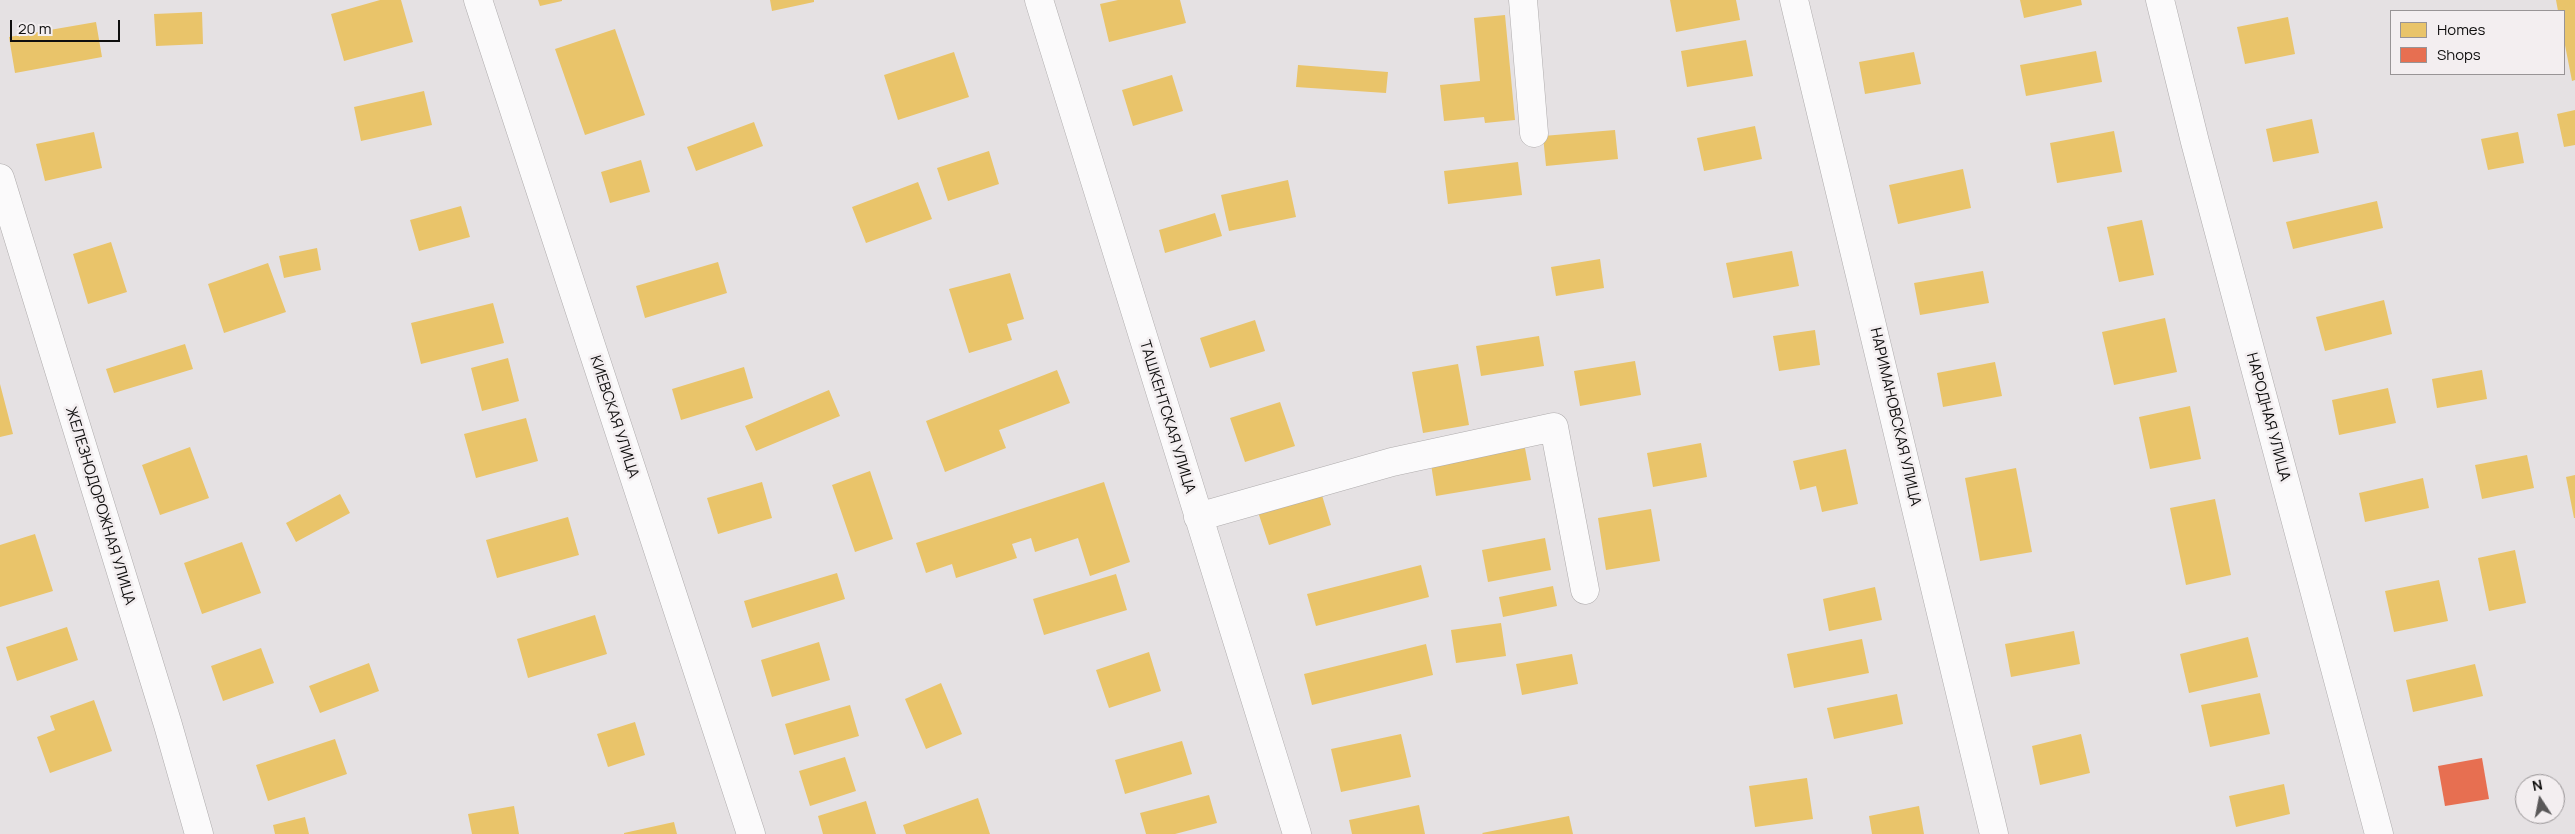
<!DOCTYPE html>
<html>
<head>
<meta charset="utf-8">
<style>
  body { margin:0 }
  #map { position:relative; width:2575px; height:834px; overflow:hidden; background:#e5e1e3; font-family:Manrope,sans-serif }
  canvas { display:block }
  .legend { position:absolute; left:2390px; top:10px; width:175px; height:65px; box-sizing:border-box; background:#f3eef0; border:1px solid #989496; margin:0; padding:6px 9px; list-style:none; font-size:15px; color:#0f0e0e }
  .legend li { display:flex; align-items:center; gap:10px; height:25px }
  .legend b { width:25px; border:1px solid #989496 }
  .north { position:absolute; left:2515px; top:774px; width:50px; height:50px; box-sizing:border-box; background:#f3eef0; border:1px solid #989496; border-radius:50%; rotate:349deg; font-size:14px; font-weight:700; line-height:20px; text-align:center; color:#0f0e0e }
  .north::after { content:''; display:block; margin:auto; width:18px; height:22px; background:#5a5859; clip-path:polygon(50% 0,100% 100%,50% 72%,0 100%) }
  .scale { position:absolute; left:10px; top:20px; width:110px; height:22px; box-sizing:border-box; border:2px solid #0f0e0e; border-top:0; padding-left:6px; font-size:15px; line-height:18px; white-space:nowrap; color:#0f0e0e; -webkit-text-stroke:4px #f3eef0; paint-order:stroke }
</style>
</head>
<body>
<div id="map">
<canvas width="2575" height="834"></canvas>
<ul class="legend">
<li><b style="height:14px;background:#e9c46a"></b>Homes</li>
<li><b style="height:14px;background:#e76f51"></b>Shops</li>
</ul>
<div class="north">N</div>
<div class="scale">20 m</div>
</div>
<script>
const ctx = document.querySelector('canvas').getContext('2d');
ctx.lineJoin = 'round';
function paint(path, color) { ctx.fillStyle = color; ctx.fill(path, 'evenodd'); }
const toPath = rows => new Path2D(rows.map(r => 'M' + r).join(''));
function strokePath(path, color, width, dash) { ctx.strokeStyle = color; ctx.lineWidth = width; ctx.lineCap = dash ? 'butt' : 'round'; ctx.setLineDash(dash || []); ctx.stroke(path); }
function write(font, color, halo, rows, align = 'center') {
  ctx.font = font + ' Manrope,sans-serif'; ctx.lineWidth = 5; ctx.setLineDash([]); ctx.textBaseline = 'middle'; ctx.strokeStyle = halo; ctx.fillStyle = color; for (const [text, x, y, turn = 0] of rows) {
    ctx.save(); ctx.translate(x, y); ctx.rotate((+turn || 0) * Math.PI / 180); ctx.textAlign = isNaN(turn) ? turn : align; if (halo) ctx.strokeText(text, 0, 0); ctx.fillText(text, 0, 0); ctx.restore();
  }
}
paint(toPath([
  [380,0,401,0,413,42,344,61,331,14],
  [538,0,562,0,562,1,540,6],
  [770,0,814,0,814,2,772,11],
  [1118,0,1180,0,1186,23,1109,42,1100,4],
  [1670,0,1736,0,1740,20,1676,32],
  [2020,0,2081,0,2082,5,2024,18],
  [2556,0,2575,0,2575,80,2572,81,2564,40,2564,11,2558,11],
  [202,12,203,44,156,46,154,14],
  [1505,15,1515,120,1485,123,1484,117,1444,121,1440,85,1480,81,1474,18],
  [2288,17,2295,54,2245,64,2237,27],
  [96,22,102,57,15,73,9,37],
  [615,29,645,115,585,135,555,49],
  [1746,40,1753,76,1687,87,1681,51],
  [2096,51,2102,82,2026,96,2020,65],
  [954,52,969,97,898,120,884,75],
  [1914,52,1921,84,1865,94,1859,62],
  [1298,65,1388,72,1386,93,1296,87],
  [1172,75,1183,111,1133,126,1122,90],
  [424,91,432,125,361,141,354,107],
  [2575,110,2575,145,2564,147,2557,114],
  [2312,119,2319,153,2273,162,2266,129],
  [754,122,763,146,696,171,687,147],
  [1755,126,1762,159,1704,171,1697,138],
  [1615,130,1618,159,1546,166,1543,136],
  [2114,131,2122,172,2057,183,2050,143],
  [94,132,102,168,45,181,36,144],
  [2518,132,2524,163,2488,170,2481,139],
  [989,151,999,184,948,201,937,168],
  [641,160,650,192,610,203,601,172],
  [1518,162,1522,195,1448,204,1444,171],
  [1963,169,1971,208,1898,224,1889,185],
  [1288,180,1296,217,1229,231,1221,195],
  [918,182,932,219,866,243,852,207],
  [2377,201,2383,228,2293,249,2286,222],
  [461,206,470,237,419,251,410,220],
  [1215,213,1222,236,1165,253,1159,230],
  [2142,220,2154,275,2119,282,2107,227],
  [111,242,127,292,88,304,73,254],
  [317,248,321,270,284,278,279,256],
  [1792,251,1799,286,1733,298,1726,263],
  [1600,259,1604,288,1556,296,1551,267],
  [718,262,727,293,645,318,636,286],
  [268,263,286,312,224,333,208,284],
  [1983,271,1989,303,1920,315,1914,283],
  [1010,273,1024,319,1007,324,1012,340,969,353,949,289],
  [2384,300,2392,334,2325,351,2316,317],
  [493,303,504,343,421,364,411,323],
  [2165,318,2177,372,2114,385,2102,332],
  [1255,320,1265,351,1210,368,1200,338],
  [1815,330,1820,365,1779,371,1773,336],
  [1539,336,1544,366,1481,376,1476,346],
  [185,344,193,369,114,393,106,369],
  [508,358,519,401,482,411,471,368],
  [1635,361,1641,395,1580,406,1574,371],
  [1995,362,2002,396,1943,407,1937,373],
  [1458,364,1469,425,1423,433,1412,372],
  [744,367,753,398,681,420,672,389],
  [1057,370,1070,403,999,430,1006,448,945,472,926,421],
  [2482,370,2487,399,2437,408,2432,379],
  [0,384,13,434,0,437],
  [2388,388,2396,423,2339,435,2332,400],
  [829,390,840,416,756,451,745,426],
  [1280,402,1295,446,1245,462,1230,418],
  [2190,406,2201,459,2150,469,2139,417],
  [526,418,538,461,476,478,464,434],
  [1701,443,1707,477,1653,487,1647,453],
  [190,447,209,498,160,515,142,465],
  [1525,448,1531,480,1436,496,1431,464],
  [1846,449,1858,504,1822,512,1816,486,1800,490,1793,461],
  [2527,455,2534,488,2482,499,2475,465],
  [2016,468,2032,552,1980,561,1965,478],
  [870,471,893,539,855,552,832,485],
  [2575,475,2575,518,2574,518,2566,477],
  [2423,478,2429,508,2365,522,2359,493],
  [762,482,772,518,718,534,707,498],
  [1104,482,1130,562,1090,576,1078,538,1035,552,1031,538,1012,544,1017,558,956,578,952,564,926,573,916,543],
  [1321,492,1331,525,1269,545,1258,512],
  [340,494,350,513,296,542,286,523],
  [2215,499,2231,575,2186,585,2170,508],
  [1651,509,1660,561,1606,570,1598,518],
  [568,517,579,555,497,578,486,540],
  [35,534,53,591,0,607,0,545],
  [1545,538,1551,570,1488,582,1482,550],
  [242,542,261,593,202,614,184,563],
  [2515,550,2526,603,2489,611,2478,558],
  [1421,565,1429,597,1316,626,1307,594],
  [837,573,845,599,752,628,744,601],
  [1116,574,1127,610,1044,635,1033,599],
  [2439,580,2448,621,2394,632,2385,591],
  [1553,586,1557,606,1503,617,1499,597],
  [1875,587,1882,620,1829,631,1823,599],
  [595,615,607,654,528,678,517,639],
  [1501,623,1506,656,1456,663,1451,630],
  [67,627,78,660,17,681,6,647],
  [2074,631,2080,664,2011,677,2005,644],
  [2248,637,2258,677,2189,693,2180,654],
  [1862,639,1869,673,1794,688,1787,654],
  [819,642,830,680,772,697,761,660],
  [1426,644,1433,675,1312,705,1304,674],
  [261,648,274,683,223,701,211,666],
  [1149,652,1161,691,1109,708,1096,670],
  [1572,654,1578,684,1522,695,1516,664],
  [369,663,379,691,320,713,309,686],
  [2475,664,2483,696,2413,712,2406,680],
  [941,683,962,734,926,749,905,699],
  [2260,693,2270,734,2210,747,2201,705],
  [1897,694,1903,724,1834,739,1827,708],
  [94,700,112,751,50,773,37,737,55,730,50,716],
  [850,705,859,736,794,755,785,724],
  [635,722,645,755,608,767,597,734],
  [1401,734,1411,777,1341,792,1331,749],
  [2081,734,2090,773,2040,785,2032,746],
  [335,739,347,774,268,801,256,765],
  [1182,741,1192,774,1125,794,1115,760],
  [845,757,856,791,810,806,799,771],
  [1807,778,1813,819,1755,827,1749,786],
  [2284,784,2290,814,2236,827,2229,796],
  [1209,795,1217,823,1175,834,1146,834,1140,813],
  [978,798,990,834,906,834,903,825],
  [866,801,876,834,823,834,818,816],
  [1419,805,1425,834,1352,834,1349,820],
  [514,806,519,834,472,834,468,814],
  [1919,806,1924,834,1872,834,1869,816],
  [1569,816,1573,834,1483,834,1482,833],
  [305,817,309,834,275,834,273,825],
  [674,822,677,834,624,834,624,833]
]), '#e9c46a');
paint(toPath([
  [2482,758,2489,799,2445,806,2438,766]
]), '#e76f51');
const minor = toPath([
  [478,0,751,834],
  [1039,0,1297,834],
  [1523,0,1534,133],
  [1794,0,1994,834],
  [2160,0,2195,142,2379,834],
  [0,178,168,725,199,834],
  [1198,517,1392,462,1554,427,1585,590]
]);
strokePath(minor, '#afacad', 29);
strokePath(minor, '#fbfafb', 28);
write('15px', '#0f0e0e', '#f3eef0', [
  ["КИЕВСКАЯ УЛИЦА",614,417,72],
  ["ТАШКЕНТСКАЯ УЛИЦА",1167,417,73],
  ["НАРИМАНОВСКАЯ УЛИЦА",1895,417,77],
  ["НАРОДНАЯ УЛИЦА",2268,417,75],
  ["ЖЕЛЕЗНОДОРОЖНАЯ УЛИЦА",100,506,73]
]);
</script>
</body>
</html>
